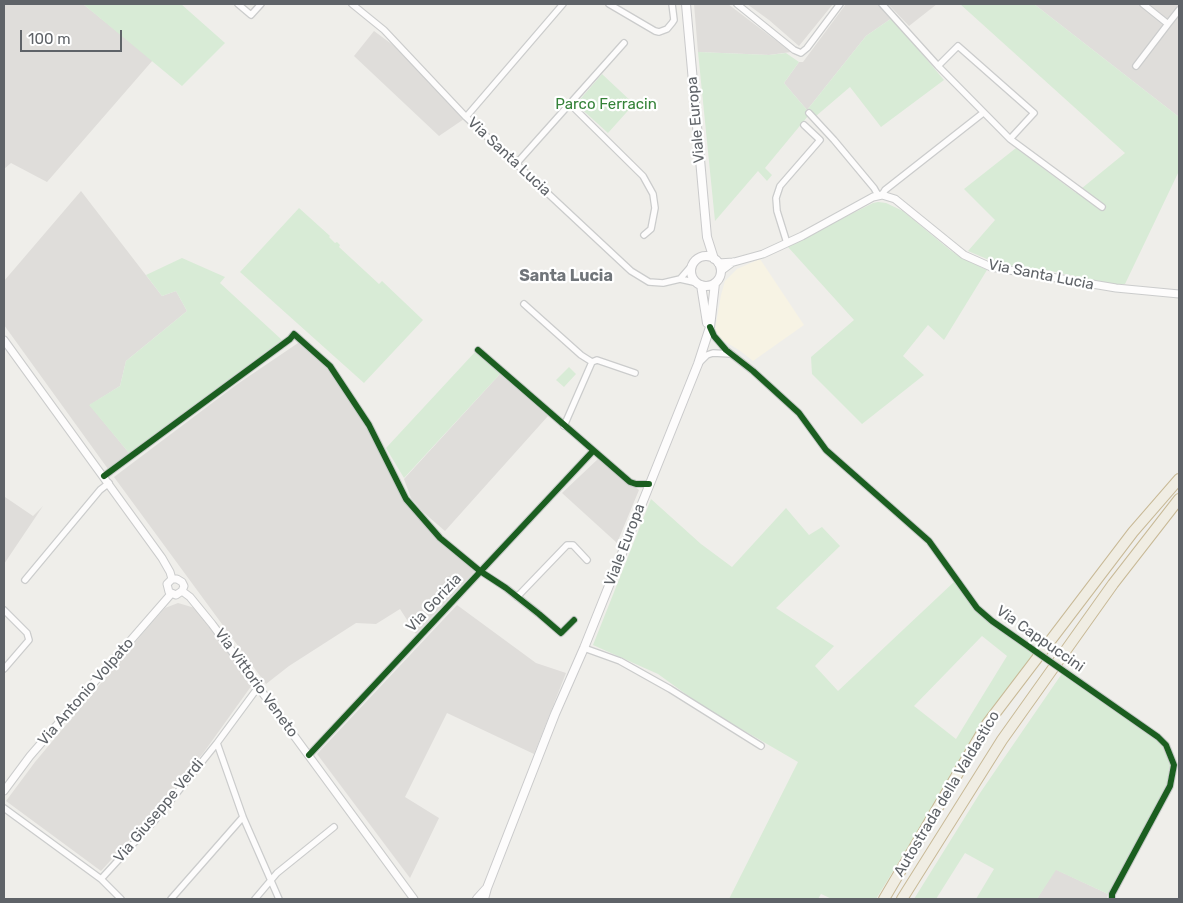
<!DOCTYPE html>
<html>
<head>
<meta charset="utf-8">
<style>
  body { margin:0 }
  #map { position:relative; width:1183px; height:903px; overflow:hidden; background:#efeeea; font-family:Rubik,sans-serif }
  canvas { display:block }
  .frame { position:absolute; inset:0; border:5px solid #5f6368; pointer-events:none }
  .scale { position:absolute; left:20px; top:30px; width:102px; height:22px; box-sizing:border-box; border:2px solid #5f6368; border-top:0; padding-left:6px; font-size:15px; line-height:18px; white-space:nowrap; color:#5f6368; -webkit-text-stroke:4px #fff; paint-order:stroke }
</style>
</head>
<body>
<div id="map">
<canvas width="1183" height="903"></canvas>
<div class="frame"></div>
<div class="scale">100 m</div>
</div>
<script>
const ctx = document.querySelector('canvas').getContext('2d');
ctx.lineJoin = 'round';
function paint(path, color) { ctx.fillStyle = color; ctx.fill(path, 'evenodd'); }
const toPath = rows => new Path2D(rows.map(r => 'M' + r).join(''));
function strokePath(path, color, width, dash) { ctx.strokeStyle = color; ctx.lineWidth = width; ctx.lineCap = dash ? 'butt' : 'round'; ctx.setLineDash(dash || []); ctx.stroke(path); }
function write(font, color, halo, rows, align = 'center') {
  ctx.font = font + ' Rubik,sans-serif'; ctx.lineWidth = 4.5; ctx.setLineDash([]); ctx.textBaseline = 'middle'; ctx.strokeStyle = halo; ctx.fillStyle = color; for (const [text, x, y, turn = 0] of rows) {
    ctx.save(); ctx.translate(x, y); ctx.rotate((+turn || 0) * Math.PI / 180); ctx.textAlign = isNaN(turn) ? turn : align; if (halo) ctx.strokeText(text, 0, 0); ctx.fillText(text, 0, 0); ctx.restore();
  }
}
paint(toPath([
  [760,259,804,325,753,361,739,350,714,335,721,295,725,281,737,269]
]), '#f7f3e4');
paint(toPath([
  [4,4,83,4,153,60,47,182,11,163,4,169],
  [694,4,728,4,791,52,769,55,698,52],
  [747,4,833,4,799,46,769,20],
  [846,4,878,4,892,18,866,36,807,110,784,83,799,62,803,62],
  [888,4,937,4,909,26],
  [1034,4,1179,4,1179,117],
  [374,31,393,45,427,77,444,98,464,119,439,136,354,56],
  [81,191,162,296,176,291,187,311,126,361,120,386,90,405,129,453,108,469,4,325,4,281],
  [301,341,332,372,344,389,416,513,476,570,416,634,400,609,376,624,356,623,289,666,266,684,114,477,236,385],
  [500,374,548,416,445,531,423,512,411,498,404,479],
  [599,458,639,490,617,543,562,493],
  [5,497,33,516,43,506,4,564],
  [178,603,195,608,252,685,204,752,150,817,101,871,6,801,35,762,148,627,165,608],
  [457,605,536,663,566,673,534,754,447,713,405,797,439,818,410,878,317,754],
  [1055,869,1108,894,1107,899,1037,899]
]), '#dfddda');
paint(toPath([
  [83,4,181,4,225,43,182,86],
  [960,4,1034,4,1179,117,1179,171,1125,284,1113,284,1046,270,1006,265,994,262,968,251,995,220,964,189,1016,148,1076,193,1125,153],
  [892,18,944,80,881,127,850,87,816,116,808,116,765,168,772,175,767,181,758,171,715,221,698,52,769,55,786,53,799,62,784,83,807,110,866,36],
  [602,74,634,104,608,133,576,104],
  [878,202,886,203,903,211,950,250,962,258,987,270,944,340,928,325,903,356,924,375,862,424,812,374,811,357,854,320,788,247,841,219,873,203],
  [299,208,330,236,329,237,335,243,337,242,340,245,339,247,379,284,382,281,423,320,364,383,240,272],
  [182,258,225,277,220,283,282,340,129,453,89,405,120,386,126,361,187,311,176,291,162,296,146,275],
  [475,352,500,374,404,478,386,448],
  [569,367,576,374,564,387,556,380],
  [651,499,701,544,732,567,786,508,809,535,822,527,840,546,776,608,834,646,815,666,838,691,955,581,985,618,1000,630,1036,654,951,777,876,899,832,899,821,894,818,899,729,899,798,762,705,708,658,674,593,645],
  [982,636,1007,656,956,739,914,706],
  [1063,672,1150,733,1162,744,1167,753,1171,762,1172,772,1168,783,1108,894,1056,870,1037,899,976,899,994,869,965,853,936,899,914,899,980,793]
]), '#d8ebd6');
const minor = toPath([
  [238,4,251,15,261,4],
  [352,4,384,30,466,117,631,271,649,282,663,283,680,279,698,283],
  [609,4,655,31,659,32,667,29,672,23,674,20,672,4],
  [737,4,794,50,801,53,807,48,840,4],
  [882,4,938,66,1010,139,1102,207],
  [1143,4,1168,24,1179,10],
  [938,66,958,46,1034,113,1010,139],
  [1136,66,1168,24],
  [570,104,643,176,653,194,655,208,651,229,644,235],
  [809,113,834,140,874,188,878,195],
  [466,117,563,4],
  [516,164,624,43],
  [882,195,885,190,983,113],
  [787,243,777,211,776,198,780,186,820,140,804,125],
  [680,279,693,264],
  [524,304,581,355,592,362],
  [710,327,714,336,726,350,753,371,799,413,826,450,929,541,977,608,992,621,1035,651],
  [478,350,630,482,636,484,649,484],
  [699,363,707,355,713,353,731,354],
  [564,426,592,362,597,360,635,373],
  [104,476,290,339,294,334,330,366,369,425,406,499,440,538,480,571,506,588,539,614,561,633,574,620],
  [25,580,100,490,109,483],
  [517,597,567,545,573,545,587,560],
  [4,610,27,633,29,640,4,669],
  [584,648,620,661,670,689,761,746],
  [1061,669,1158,737,1166,745,1174,765,1170,786,1112,894,1112,899],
  [259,686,217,743,243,817,279,899],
  [309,755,593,451],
  [4,808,101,879,121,899],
  [101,879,155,820,217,743],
  [171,899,243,817],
  [255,899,277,873,334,827]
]);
const tertiary = toPath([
  [718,263,734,262,763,254,802,236,873,197,882,195,895,199,964,255,991,267,1116,288,1179,294],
  [721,271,733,262],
  [4,340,162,558,170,572,172,579],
  [172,579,167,584,169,592,176,595,182,591],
  [172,579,177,579,182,582,184,586,182,591],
  [182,591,190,597,212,624,414,899],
  [4,791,30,756,171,594]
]);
const secondary = toPath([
  [686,4,707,237,714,259],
  '691 271a15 15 0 1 1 30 0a15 15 0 1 1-30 0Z',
  [701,285,707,323],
  [477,899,486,889],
  [484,899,487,888,555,714,584,648,698,364,710,327,715,283]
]);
const motorway = toPath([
  [884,899,987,724,1133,532,1179,479],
  [902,899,1002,740,1113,584,1179,499]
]);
strokePath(minor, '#cbcccc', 8);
strokePath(tertiary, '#cbcccc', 9);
strokePath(secondary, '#cacacb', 10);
strokePath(motorway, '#c8b996', 12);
strokePath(minor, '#fdfcfc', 5.5);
strokePath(tertiary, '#fdfcfc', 7);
strokePath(secondary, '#fdfcfc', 8);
strokePath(motorway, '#f0ede3', 10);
const minorBridge = toPath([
  [1035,651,1061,669]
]);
strokePath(minorBridge, '#cbcccc', 8, []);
strokePath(minorBridge, '#fdfcfc', 5.5);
strokePath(toPath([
  [710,327,714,336,726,350,753,371,799,413,826,450,929,541,977,608,992,621,1158,737,1166,745,1174,765,1170,786,1112,894,1112,899],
  [478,350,630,482,636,484,649,484],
  [104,476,290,339,294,334,330,366,369,425,406,499,440,538,480,571,506,588,539,614,561,633,574,620],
  [309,755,593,451]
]), '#1b5e20', 6);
write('15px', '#348238', '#fff', [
  ["Parco Ferracin",606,105]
]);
write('15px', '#5f6368', '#fff', [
  ["Viale Europa",696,120,-95],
  ["Via Santa Lucia",509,157,43],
  ["Via Santa Lucia",1041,275,11],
  ["Viale Europa",625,545,-69],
  ["Via Gorizia",434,603,-47],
  ["Via Cappuccini",1040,639,35],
  ["Via Vittorio Veneto",256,683,54],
  ["Via Antonio Volpato",86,692,-49],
  ["Autostrada della Valdastico",947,794,-59],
  ["Via Giuseppe Verdi",159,811,-50]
]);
write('bold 16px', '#70757a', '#fff', [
  ["Santa Lucia",566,276]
]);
</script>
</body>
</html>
